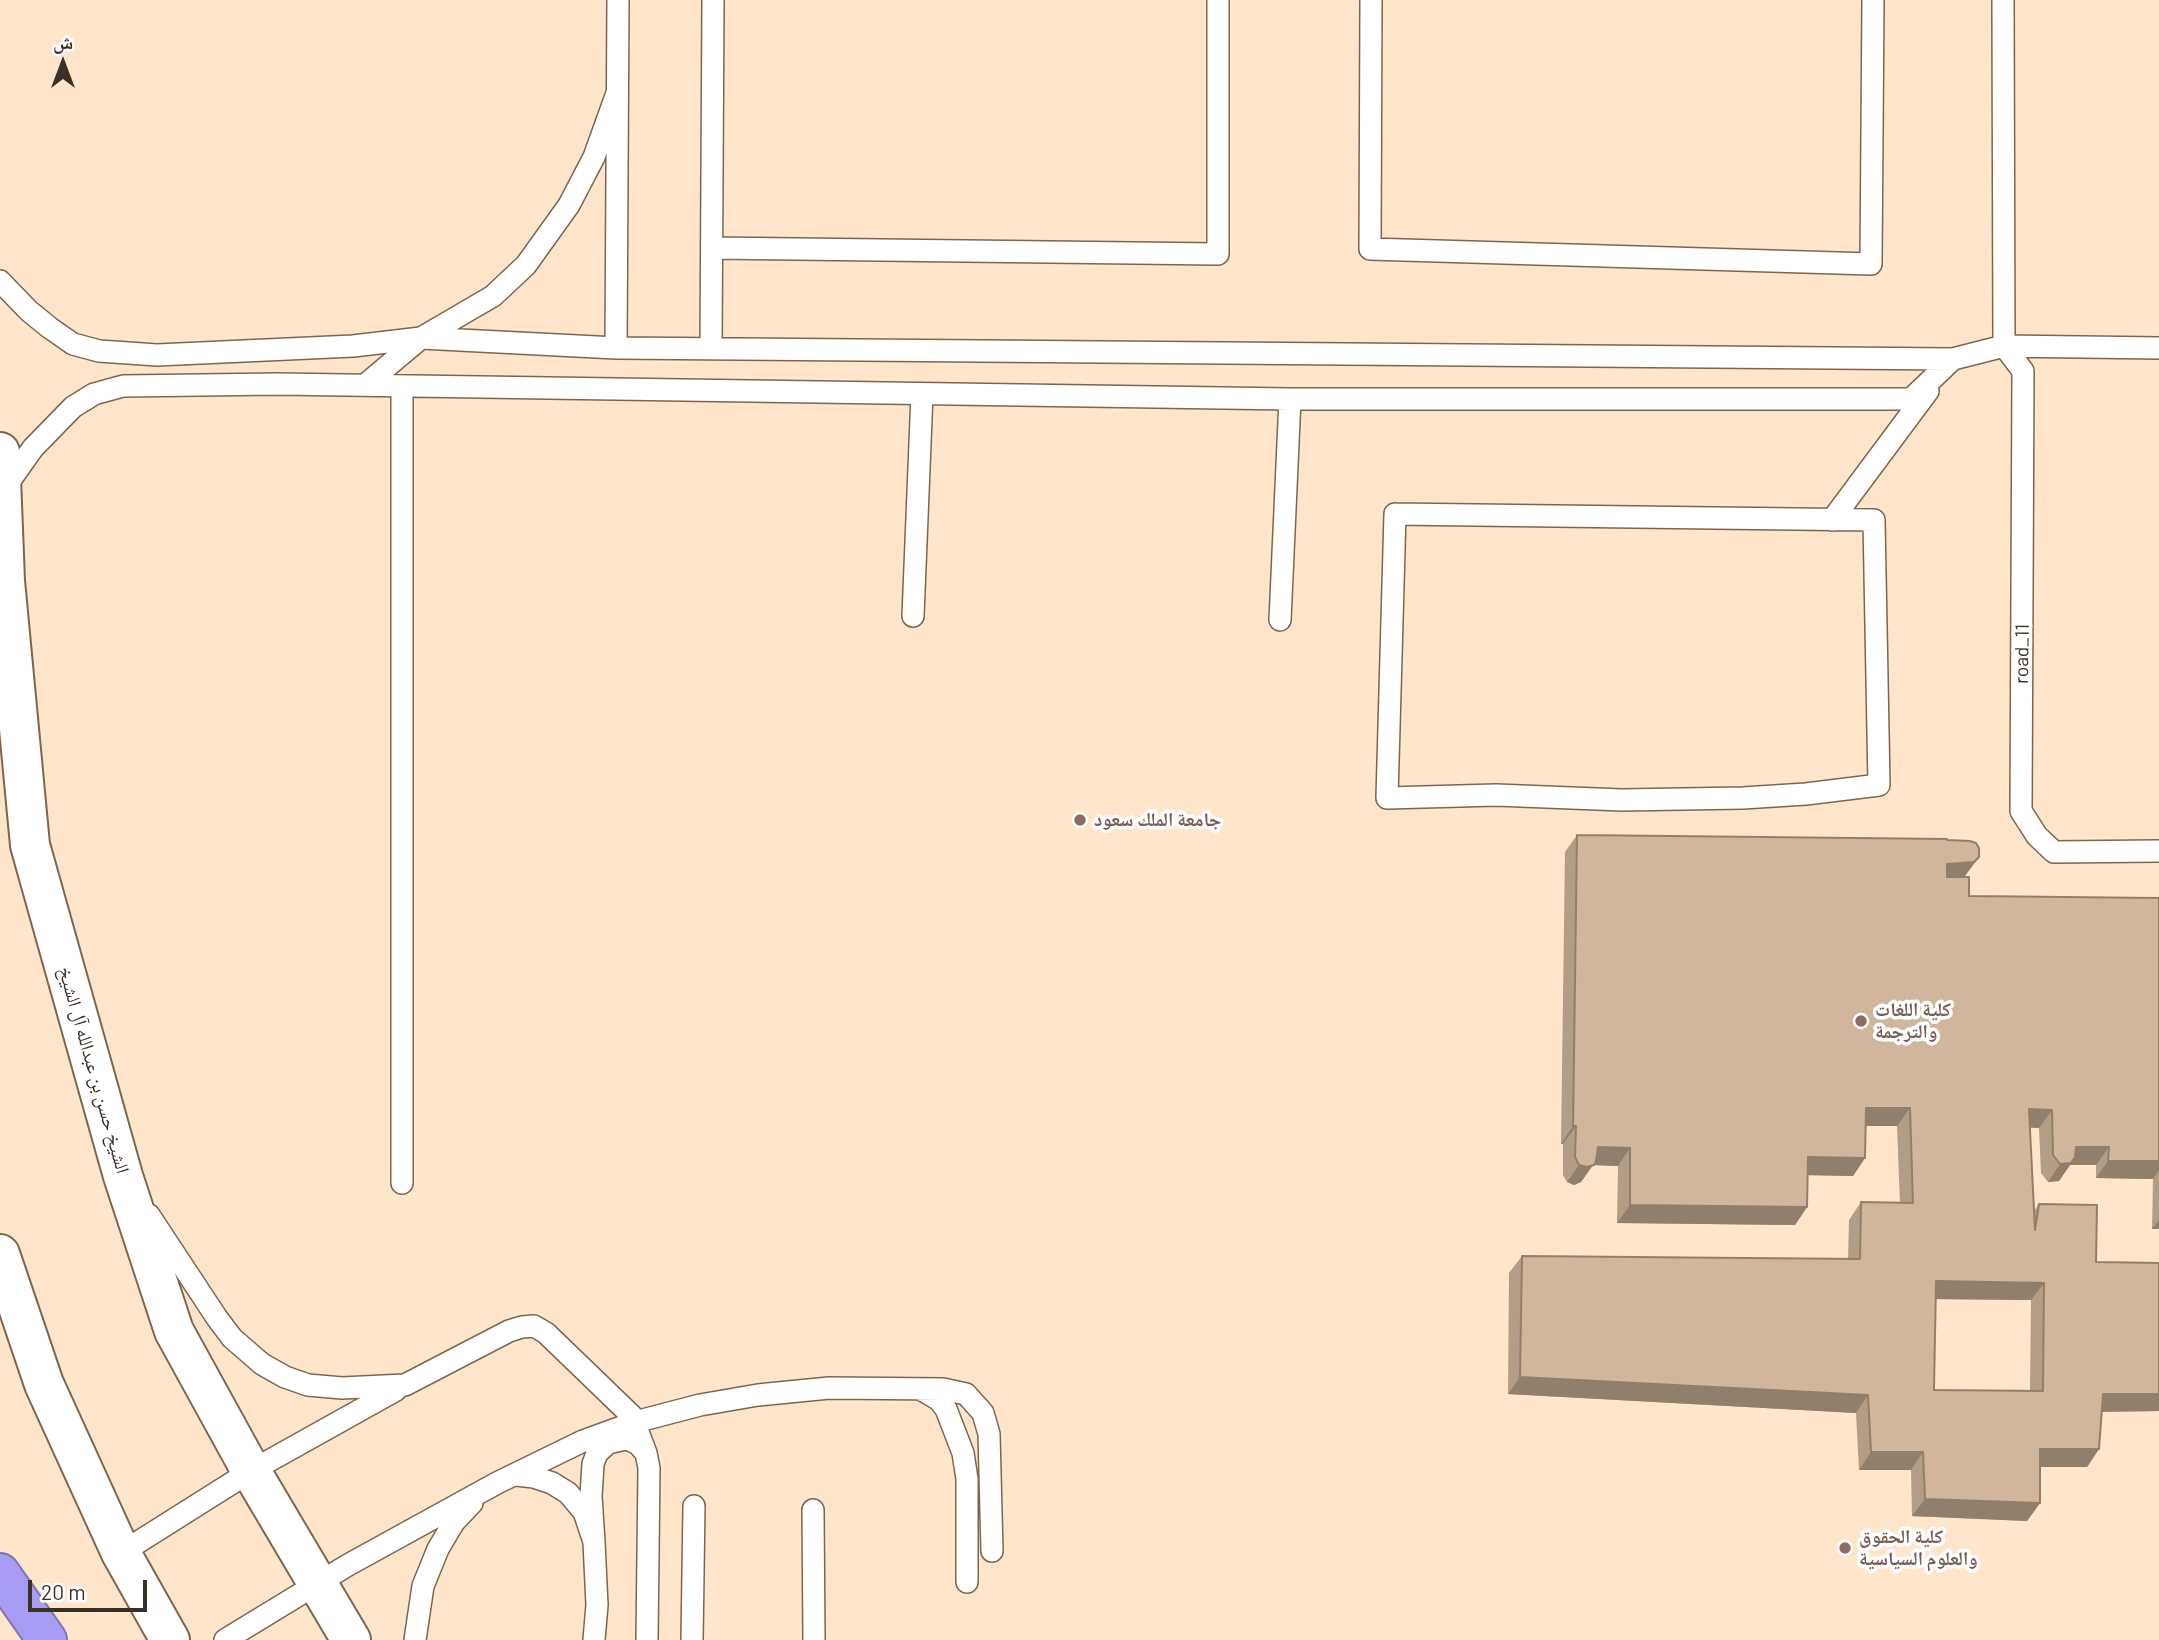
<!DOCTYPE html>
<html>
<head>
<meta charset="utf-8">
<style>
  body { margin:0 }
  #map { position:relative; width:2159px; height:1640px; overflow:hidden; background:#fbf1e6; font-family:Barlow,"Noto Naskh Arabic",sans-serif }
  canvas { display:block }
  .north { position:absolute; left:28px; top:28px; width:70px; height:70px; -webkit-text-stroke:5px #fff; paint-order:stroke; rotate:0deg; font-size:19px; font-weight:700; line-height:28px; text-align:center; color:#3a3025 }
  .north::after { content:''; display:block; margin:auto; width:24px; height:32px; background:#3a3025; clip-path:polygon(50% 0,100% 100%,50% 72%,0 100%) }
  .scale { position:absolute; left:28px; top:1580px; width:119px; height:32px; box-sizing:border-box; border:4px solid #3a3025; border-top:0; padding-left:9px; font-size:21px; line-height:24px; white-space:nowrap; color:#3a3025; -webkit-text-stroke:5px #fff; paint-order:stroke }
</style>
</head>
<body>
<div id="map">
<canvas width="2159" height="1640"></canvas>
<div class="north">ش</div>
<div class="scale">20 m</div>
</div>
<script>
const ctx = document.querySelector('canvas').getContext('2d');
ctx.lineJoin = 'round';
function paint(path, color) { ctx.fillStyle = color; ctx.fill(path, 'evenodd'); }
const toPath = rows => new Path2D(rows.map(r => 'M' + r).join(''));
function strokePath(path, color, width, dash) { ctx.strokeStyle = color; ctx.lineWidth = width; ctx.lineCap = dash ? 'butt' : 'round'; ctx.setLineDash(dash || []); ctx.stroke(path); }
function write(font, color, halo, rows, align = 'center') {
  ctx.font = font + ' Barlow,"Noto Naskh Arabic",sans-serif'; ctx.lineWidth = 7; ctx.setLineDash([]); ctx.textBaseline = 'middle'; ctx.strokeStyle = halo; ctx.fillStyle = color; for (const [text, x, y, turn = 0] of rows) {
    ctx.save(); ctx.translate(x, y); ctx.rotate((+turn || 0) * Math.PI / 180); ctx.textAlign = isNaN(turn) ? turn : align; if (halo) ctx.strokeText(text, 0, 0); ctx.fillText(text, 0, 0); ctx.restore();
  }
}
paint(toPath([
  [0,0,2159,0,2159,1640,0,1640]
]), '#ffe5ca');
const lane = toPath([
  [1371,0,1370,249,1871,264,1873,0],
  [2003,0,2004,346],
  [712,248,1218,254,1218,0],
  [0,281,29,311,50,328,73,344,99,351,157,355,353,346,421,338,616,348,1953,359,2004,346,2159,348],
  [2004,346,2023,371,2021,811,2037,836,2054,852,2159,851],
  [616,348,618,0],
  [711,348,713,0],
  [365,385,421,338,493,296,526,265,569,205,594,157,617,93],
  [4,489,33,448,73,407,94,394,123,386,278,384,1290,399,1911,399,1953,359],
  [1395,514,1874,520,1879,785,1806,794,1743,798,1622,800,1496,795,1387,798,1395,514],
  [1832,520,1928,391],
  [913,616,922,394],
  [1280,620,1290,399],
  [402,1183,402,386],
  [149,1215,217,1318,232,1338,262,1364,285,1377,308,1385,342,1388,405,1385,509,1331,522,1327,534,1326,546,1333,632,1416,646,1453],
  [922,1390,939,1400,946,1409,963,1453,967,1479,967,1582],
  [516,1475,534,1477,552,1483,568,1493,584,1512,594,1542,597,1605,594,1640],
  [813,1510,814,1640],
  [594,1542,591,1496,593,1464,597,1453,608,1443,625,1439,632,1441,638,1444,646,1453,649,1468,647,1640],
  [121,1553,251,1471,396,1390],
  [225,1640,348,1565,497,1483,583,1441,635,1422,700,1405,758,1395,829,1388,943,1389,966,1394,983,1413,989,1434,992,1551],
  [415,1640,423,1586,438,1549,454,1522,472,1503],
  [692,1640,694,1506]
]);
const secondary = toPath([
  [0,452,5,581,30,845,123,1176,174,1331,251,1471,351,1640],
  [0,1254,44,1384,121,1553,170,1640]
]);
const highway = toPath([
  [0,1573,47,1640]
]);
strokePath(lane, '#7e664e', 24);
strokePath(secondary, '#7e664e', 42);
strokePath(highway, '#8176ac', 42);
strokePath(lane, '#fff', 21);
strokePath(secondary, '#fff', 38);
strokePath(highway, '#a79cf4', 38);
paint(toPath([
  [1577,835,1947,840,1979,857,1964,877,1969,896,2159,898,2159,1229,2152,1229,2153,1179,2096,1178,2096,1165,2070,1165,2059,1181,2048,1182,2041,1173,2039,1128,2030,1127,2034,1211,2039,1204,2096,1262,2159,1263,2159,1411,2102,1412,2099,1449,2087,1467,2040,1467,2040,1503,2027,1521,1912,1516,1911,1470,1859,1470,1856,1413,1508,1394,1509,1273,1522,1256,1848,1259,1849,1220,1861,1202,1900,1203,1897,1126,1866,1126,1865,1158,1853,1176,1808,1175,1807,1207,1795,1225,1617,1223,1618,1166,1593,1165,1581,1182,1574,1185,1567,1182,1563,1175,1563,1144,1561,1144,1565,852],
  [1935,1299,2031,1300,2030,1391,1934,1390]
]), '#b29d86');
paint(toPath([
  [1979,857,1962,880,1935,881,1947,864],
  [1866,1108,1910,1108,1897,1126,1853,1126],
  [2029,1109,2052,1110,2039,1128,2017,1127],
  [1573,1126,1576,1126,1563,1144,1561,1144],
  [1598,1147,1630,1148,1618,1166,1593,1165,1581,1182,1574,1185,1567,1182,1579,1165],
  [2076,1147,2109,1147,2096,1165,2070,1165,2059,1181,2048,1182,2060,1164],
  [1808,1157,1865,1158,1853,1176,1796,1175],
  [2108,1161,2159,1161,2159,1170,2153,1179,2096,1178],
  [1630,1205,1807,1207,1795,1225,1617,1223],
  [2159,1220,2159,1229,2152,1229],
  [1936,1281,2044,1283,2031,1300,1923,1299],
  [1520,1377,1868,1395,1856,1413,1508,1394],
  [2103,1394,2159,1394,2159,1411,2090,1412],
  [2040,1449,2099,1449,2087,1467,2028,1467],
  [1871,1452,1923,1452,1911,1470,1859,1470],
  [1925,1499,2040,1503,2027,1521,1912,1516]
]), '#917f6d');
const building = toPath([
  [1577,835,1947,839,1947,840,1970,841,1976,843,1979,848,1979,857,1974,862,1947,864,1947,877,1969,877,1969,896,2159,898,2159,1161,2108,1161,2109,1147,2076,1147,2075,1157,2071,1163,2060,1164,2053,1155,2052,1110,2029,1109,2035,1230,2039,1204,2097,1205,2096,1262,2159,1263,2159,1394,2103,1394,2099,1449,2040,1449,2040,1503,1925,1499,1923,1452,1871,1452,1868,1395,1520,1377,1522,1256,1860,1259,1861,1202,1913,1203,1910,1108,1866,1108,1865,1158,1808,1157,1807,1207,1630,1205,1630,1148,1598,1147,1596,1161,1594,1165,1587,1167,1579,1165,1575,1157,1576,1126,1573,1126,1577,835],
  [1936,1281,2044,1283,2043,1391,1934,1390,1936,1281]
]);
paint(building, '#cfb69c');
strokePath(building, '#917f6d', 2);
for (const [x, y, r, color] of [
  [1080,820,7,"#8d6e63"],
  [1861,1021,7,"#8d6e63"],
  [1845,1548,7,"#8d6e63"]
]) { const dot = new Path2D(); dot.arc(x, y, r, 0, 2 * Math.PI); ctx.fillStyle = color; ctx.fill(dot); strokePath(dot, '#fff', 2.5); }
write('19px', '#3a3025', '#fff', [
  ["road_11",2022,654,-89],
  ["الشيخ حسن بن عبدالله آل الشيخ",94,1070,74]
]);
write('bold 19px', '#785e54', '#fff', [
  ["جامعة الملك سعود",1094,820],
  ["كلية اللغات",1875,1010],
  ["والترجمة",1875,1032],
  ["كلية الحقوق",1859,1537],
  ["والعلوم السياسية",1859,1559]
], 'left');
</script>
</body>
</html>
